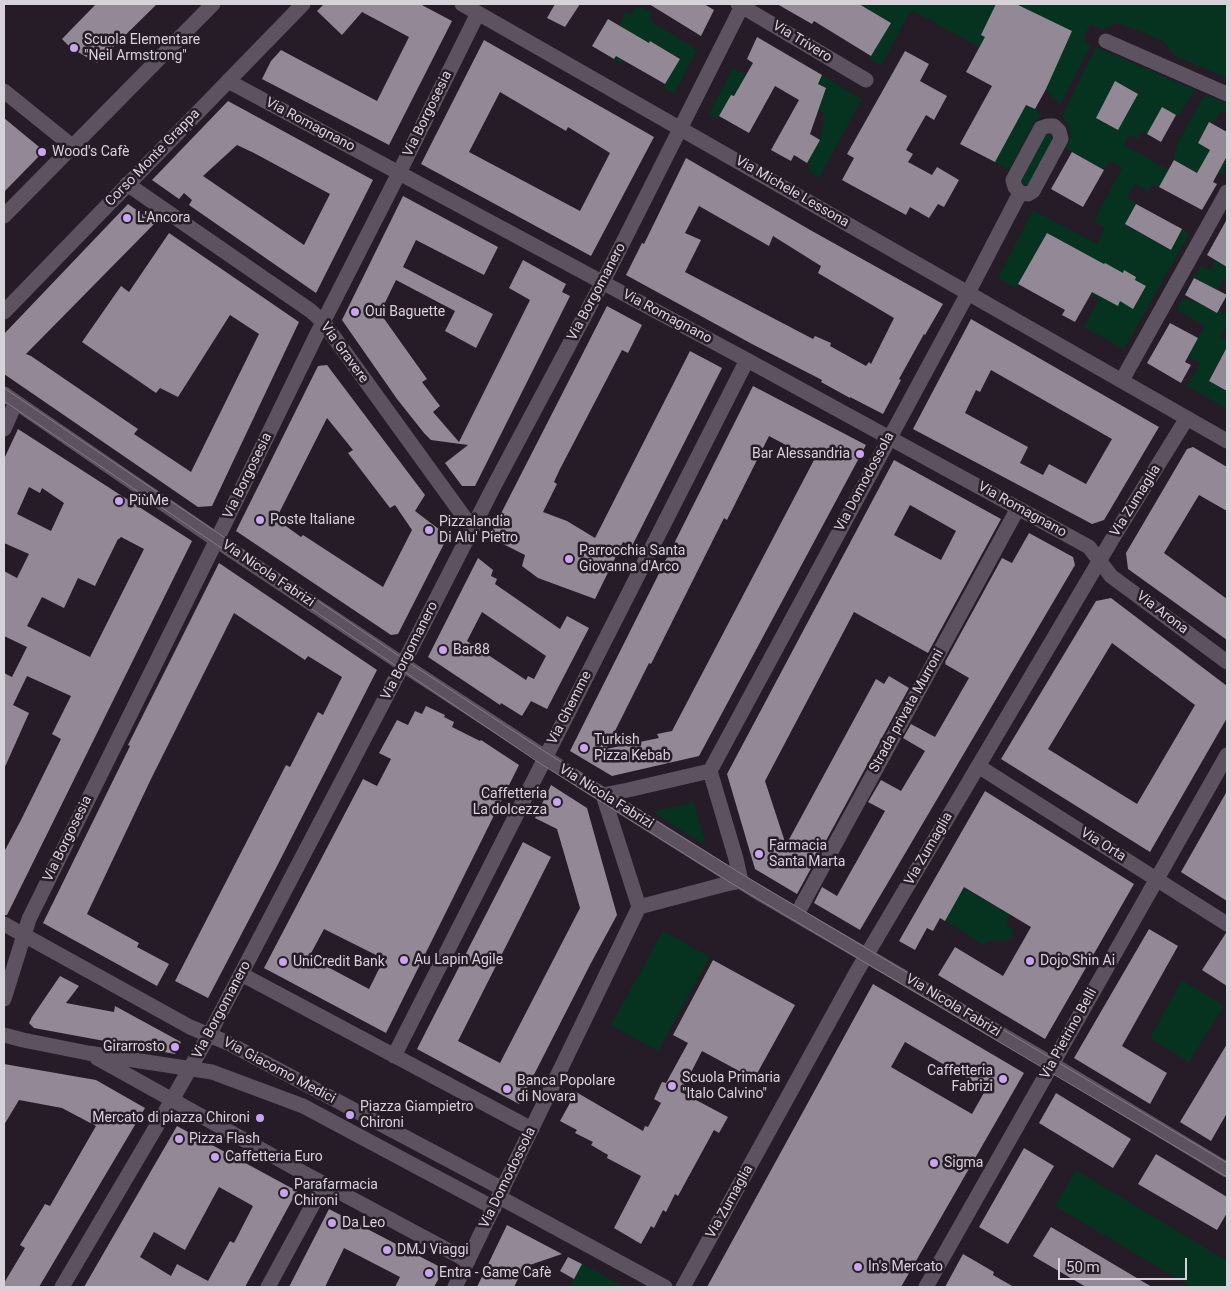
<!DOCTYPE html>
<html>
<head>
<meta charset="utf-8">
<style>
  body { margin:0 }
  #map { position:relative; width:1231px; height:1291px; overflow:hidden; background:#251c27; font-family:Roboto,sans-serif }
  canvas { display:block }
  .frame { position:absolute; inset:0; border:5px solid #d7d2d9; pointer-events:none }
  .scale { position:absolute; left:1058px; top:1258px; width:129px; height:22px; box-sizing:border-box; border:2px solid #d7d2d9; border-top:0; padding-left:6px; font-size:15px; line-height:18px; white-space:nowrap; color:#d7d2d9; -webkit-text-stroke:4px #251c27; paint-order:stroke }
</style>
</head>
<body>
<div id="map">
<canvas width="1231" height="1291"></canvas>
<div class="frame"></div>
<div class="scale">50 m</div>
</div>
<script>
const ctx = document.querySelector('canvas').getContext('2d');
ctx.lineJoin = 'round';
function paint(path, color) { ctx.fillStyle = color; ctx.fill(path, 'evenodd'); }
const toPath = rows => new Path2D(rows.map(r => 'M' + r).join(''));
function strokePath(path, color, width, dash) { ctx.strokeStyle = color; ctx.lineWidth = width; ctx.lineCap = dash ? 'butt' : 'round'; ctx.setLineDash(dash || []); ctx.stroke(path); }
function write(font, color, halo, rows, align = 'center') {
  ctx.font = font + ' Roboto,sans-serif'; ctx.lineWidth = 5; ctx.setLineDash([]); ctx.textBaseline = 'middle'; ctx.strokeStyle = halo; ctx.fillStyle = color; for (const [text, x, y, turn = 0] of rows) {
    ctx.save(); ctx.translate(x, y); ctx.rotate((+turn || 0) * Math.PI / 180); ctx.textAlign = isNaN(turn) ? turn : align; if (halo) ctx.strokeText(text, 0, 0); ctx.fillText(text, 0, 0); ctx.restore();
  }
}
paint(toPath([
  [859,4,1227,4,1227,78,1175,56,1164,42,1140,31,1118,23,1102,29,1090,24,1084,36,1086,42,1091,45,1060,105,1046,89,981,54,979,47,911,10,881,66,868,58,871,56,891,23],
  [635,8,644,8,651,12,651,21,697,50,674,94,663,88,680,58,650,41,642,55,630,48,621,64,614,59,630,32,621,26,624,12,630,15],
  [1096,47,1195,90,1180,114,1176,115,1162,108,1147,134,1141,131,1138,139,1129,135,1124,145,1169,170,1159,187,1152,183,1148,191,1135,184,1127,198,1136,204,1125,225,1170,250,1182,229,1189,234,1124,349,1084,327,1099,299,1078,287,1093,258,1047,233,1016,288,998,278,1033,210,1097,244,1105,228,1094,221,1122,168,1109,161,1104,170,1065,148,1070,140,1070,134,1067,123,1062,117],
  [733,68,772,90,766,102,739,87,734,96,731,95,717,119,709,114],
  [822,75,862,99,819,178,808,171,811,165,807,163,820,140,823,124,824,114,818,110,826,89,818,84],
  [992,86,1035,109,1042,116,1035,121,1009,170,995,162,1019,118,985,99],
  [1205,94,1227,104,1227,113,1221,111,1213,123,1209,122,1198,142,1211,150,1209,154,1224,162,1227,166,1222,176,1210,169,1205,177,1174,160,1177,144],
  [1047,134,1050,135,1052,137,1052,141,1029,184,1024,185,1021,183,1020,179,1044,135],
  [1216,260,1227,267,1227,279,1224,278,1218,290,1194,278,1201,266,1210,270],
  [1184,297,1193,302,1194,300,1217,313,1219,310,1227,315,1227,325,1221,337,1227,341,1227,347,1209,380,1227,391,1227,409,1187,386,1200,363,1188,356,1205,326,1177,310],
  [694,802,706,846,653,812],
  [964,888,1010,915,1006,923,1014,931,1011,938,1007,941,996,940,988,941,984,945,945,921],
  [663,931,710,957,658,1051,611,1025],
  [1182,980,1224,1006,1189,1062,1150,1038],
  [1076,1170,1227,1261,1227,1287,1192,1287,1055,1206],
  [582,1264,625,1287,570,1287]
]), '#06331f');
paint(toPath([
  [96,4,157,4,97,63,71,48,62,39],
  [324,4,420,4,452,21,389,145,262,79,271,61,281,50,377,101,409,37,362,12,342,35,317,11],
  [555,4,580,4,565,27,547,18],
  [649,4,704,4,714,10,701,36],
  [777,4,859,4,891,23,871,56,814,21,812,24],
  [996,4,1016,4,1072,31,1046,89,1035,109,1026,105,995,162,960,144,992,86,966,72,985,37,981,35],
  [608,19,649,43,650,41,680,59,665,84,616,56,614,59,592,46],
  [757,37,822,75,818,84,826,88,810,134,820,140,807,163,794,155,791,161,771,150,799,100,775,86,749,133,719,116,731,95,734,96,753,63,747,59],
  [484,40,654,137,591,256,421,164],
  [500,92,566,131,568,127,610,153,580,211,469,152],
  [905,51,929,64,920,81,947,96,934,120,926,115,906,150,913,154,908,162,932,175,937,167,959,180,944,207,938,204,929,218,910,207,906,215,842,180,854,158,847,154],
  [1115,81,1138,94,1118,130,1096,118],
  [228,101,373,180,316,293,189,205,192,200,184,193,179,199,152,180],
  [237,145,254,153,330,194,304,245,203,176],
  [1162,107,1176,115,1161,142,1147,134],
  [4,118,44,151,4,192],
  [1209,122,1227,132,1227,156,1213,182,1217,184,1202,210,1159,187,1174,160,1197,173,1210,150,1198,143],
  [1072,152,1104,170,1083,207,1051,189],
  [686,158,812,231,943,304,925,335,924,334,899,379,901,380,883,414,850,397,850,398,821,382,822,380,752,344,626,275,642,243,644,244],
  [699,206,769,246,773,236,821,266,818,273,894,318,871,364,869,362,866,366,830,346,831,343,815,336,813,339,685,272,701,240,685,233],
  [403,196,498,247,484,275,416,240,403,267,493,314,476,348,445,331,455,311,396,280,380,313,427,379,422,382,440,406,433,412,459,442,530,300,509,288,523,260,566,284,562,292,570,296,475,486,462,486,445,463,468,445,431,440,424,433,397,399,342,320],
  [128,204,155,223,26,354,31,356,138,429,134,434,191,472,259,334,230,315,178,397,160,388,156,393,82,342,121,286,129,292,169,233,299,322,212,506,198,507,4,374,4,334],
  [1136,204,1182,229,1171,250,1125,224],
  [1227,219,1227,267,1207,255],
  [1047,233,1104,264,1105,263,1123,273,1124,270,1136,277,1135,280,1146,286,1133,309,1120,301,1118,306,1092,292,1075,322,1062,315,1065,310,1018,284],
  [1194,278,1227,295,1217,313,1185,295],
  [607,306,642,325,628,353,622,350,560,469,554,482,557,484,543,512,567,521,595,538,690,351,722,368,632,546,623,542,595,599,538,578,522,566,525,555,489,537],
  [971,319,1159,427,1104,520,1092,524,913,429],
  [991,370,1112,439,1086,484,1049,464,1043,475,1020,463,1028,447,965,413,976,390,980,392],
  [1170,323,1198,338,1185,362,1191,365,1181,383,1147,363],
  [1227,347,1227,391,1209,381],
  [327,365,425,495,415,511,448,536,398,634,391,635,236,531,318,366],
  [327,418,353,450,348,453,390,508,395,505,412,530,383,587,303,535,301,537,276,519],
  [753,386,866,445,699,756,612,776,570,751],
  [769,436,814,460,672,731,657,734,659,738,606,749,649,663,651,664,724,518,727,520],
  [18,429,192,541,7,915,4,915,4,852,21,820,61,739,52,734,71,696,27,676,13,705,29,713,4,769,4,673,12,677,27,647,4,636,4,571,17,578,29,554,4,543,4,459],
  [29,487,40,493,42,488,64,503,51,531,17,514],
  [121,537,144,549,90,657,27,626,42,597,64,608,78,578,95,586,118,539,119,539],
  [1193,447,1227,467,1227,511,1199,495,1164,553,1227,599,1227,640,1128,569,1126,553,1187,449],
  [894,460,1001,519,928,653,854,612,765,781,786,845,876,679,884,684,889,676,909,688,797,894,755,869,727,774],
  [910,505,956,531,941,560,894,535],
  [1029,533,1073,557,1075,565,860,930,814,903,822,887,837,896,885,811,868,802,881,780,901,791,925,751,903,738,911,724,935,737,969,678,945,664,946,663,945,662,1002,558,1012,563],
  [478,558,493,570,491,576,497,579,495,584,560,629,567,616,589,628,547,709,531,701,522,716,501,703,500,705,428,657],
  [482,612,546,656,534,679,528,676,526,680,467,641],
  [219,563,377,670,275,870,208,998,175,981,286,765,290,767,318,712,323,715,342,677,308,656,305,660,234,613,151,779,87,914,139,943,137,947,169,964,157,986,43,923,130,746,128,745],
  [1111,598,1227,686,1227,718,1150,852,1001,759,1096,601],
  [1112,643,1195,705,1137,804,1048,749],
  [426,706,445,715,444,717,454,722,452,727,480,741,481,740,519,765,386,1033,264,968,363,779,377,786,391,759,379,753,397,720,408,725,415,711,422,714],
  [324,929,384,959,369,989,309,957],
  [551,785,587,808,617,915,591,963,519,1104,417,1049,523,842,551,857,458,1041,500,1063,580,908,557,829,535,818],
  [985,791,1134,884,1045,1039,938,975,955,947,1003,976,1031,927,964,887,945,921,940,918,933,931,927,928,915,950,899,941],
  [1227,791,1227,901,1181,872],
  [1149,929,1178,946,1122,1046,1167,1073,1150,1104,1074,1058],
  [1226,933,1227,933,1227,986,1202,970],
  [713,960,795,1005,754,1079,702,1051,681,1092,728,1117,719,1133,714,1130,678,1196,675,1194,666,1212,663,1210,654,1228,651,1226,641,1244,614,1228,641,1176,607,1158,608,1155,591,1145,593,1142,575,1133,577,1130,560,1121,576,1092,643,1131,645,1126,648,1127,661,1103,654,1099,662,1082,666,1083,688,1043,673,1035],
  [60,976,79,986,66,1003,114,1012,115,1006,181,1042,175,1054,34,1028,29,1023,32,1017],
  [873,984,1024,1073,901,1287,707,1287],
  [905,1042,986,1089,972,1114,891,1067],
  [1227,1044,1227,1113,1211,1141,1180,1122],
  [4,1064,96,1080,145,1108,39,1287,4,1287,4,1283,25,1248,20,1245,45,1204,50,1206,96,1126,62,1108,19,1100,4,1125],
  [1056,1093,1131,1139,1113,1168,1039,1123],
  [177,1126,297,1191,245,1287,84,1287],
  [219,1187,253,1206,234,1243,230,1241,208,1281,177,1264,171,1276,140,1257,154,1232,185,1250],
  [1024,1148,1054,1166,1008,1244,979,1227],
  [1156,1154,1227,1197,1227,1213,1217,1230,1138,1184],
  [329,1209,444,1269,434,1287,395,1287,400,1277,344,1248,325,1287,289,1287],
  [507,1225,562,1254,524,1267,514,1287,477,1287],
  [1051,1227,1152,1287,1086,1287,1033,1256],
  [963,1254,994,1272,993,1275,1014,1287,945,1287],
  [568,1257,582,1264,574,1279,560,1271]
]), '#938896');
strokePath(toPath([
  [462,4,1227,441],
  [738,4,866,80],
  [1106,41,1227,94],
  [228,81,747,360,1089,547,1111,576,1227,662],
  [4,91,72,146],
  [1047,126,1054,126,1059,131,1061,139,1033,191,1028,194,1020,193,1015,187,1013,180,1041,128,1047,126],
  [127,184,311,311,323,322,472,528],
  [4,216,213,4],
  [4,312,303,4],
  [1122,380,1227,192],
  [4,394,228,548,419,675,603,795,754,890,1052,1064,1227,1170],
  [4,429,16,402],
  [978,766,1227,924],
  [710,771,968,293,1020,193],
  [710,771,736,859,741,881,722,885,639,907,603,795,628,790,710,771],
  [797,914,1018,508],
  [4,924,190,1027,228,1043,503,1189],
  [241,974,532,1129],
  [4,999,29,919,226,521,315,338,399,173,478,13],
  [4,1035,23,1040,88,1053,212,1072,303,1106,494,1208],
  [394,1056,747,360],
  [97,1058,300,1171,468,1261],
  [499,1197,665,1287],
  [62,1287,172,1100,209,1035,241,974,399,672,494,486,610,268,742,6],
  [268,1287,324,1184],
  [455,1287,639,907],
  [683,1287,856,973,1114,536,1187,418],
  [926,1287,1227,755]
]), '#5d5360', 15);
strokePath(toPath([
  [4,388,405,660,547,753,740,873,1227,1163],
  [4,401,541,764,731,883,1227,1177]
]), '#817a83', 1);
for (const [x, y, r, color] of [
  [74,48,5,"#c8a5ee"],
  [42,152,5,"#c8a5ee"],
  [127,218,5,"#c8a5ee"],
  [355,312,5,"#c8a5ee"],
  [860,454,5,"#c8a5ee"],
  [119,501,5,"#c8a5ee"],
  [260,520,5,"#c8a5ee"],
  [429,530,5,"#c8a5ee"],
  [569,559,5,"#c8a5ee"],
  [443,650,5,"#c8a5ee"],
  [584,748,5,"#c8a5ee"],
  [557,802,5,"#c8a5ee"],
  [759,854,5,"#c8a5ee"],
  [404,960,5,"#c8a5ee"],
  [1030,961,5,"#c8a5ee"],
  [283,962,5,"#c8a5ee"],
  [175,1047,5,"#c8a5ee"],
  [1003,1079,5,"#c8a5ee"],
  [672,1086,5,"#c8a5ee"],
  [507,1089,5,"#c8a5ee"],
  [350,1115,5,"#c8a5ee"],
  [260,1118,5,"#c8a5ee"],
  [179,1139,5,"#c8a5ee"],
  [215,1157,5,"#c8a5ee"],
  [934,1163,5,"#c8a5ee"],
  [284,1193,5,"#c8a5ee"],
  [332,1223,5,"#c8a5ee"],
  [387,1250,5,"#c8a5ee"],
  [858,1267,5,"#c8a5ee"],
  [429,1273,5,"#c8a5ee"]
]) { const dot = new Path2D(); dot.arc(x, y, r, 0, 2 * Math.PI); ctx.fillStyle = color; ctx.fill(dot); strokePath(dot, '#251c27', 2); }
write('14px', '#d7d2d9', '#251c27', [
  ["Scuola Elementare",84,40],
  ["\"Neil Armstrong\"",84,56],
  ["Wood's Cafè",52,152],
  ["L'Ancora",137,218],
  ["Oui Baguette",365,312],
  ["Bar Alessandria",850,454,"right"],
  ["PiùMe",129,501],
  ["Poste Italiane",270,520],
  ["Pizzalandia",439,522],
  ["Di Alu' Pietro",439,538],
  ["Parrocchia Santa",579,551],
  ["Giovanna d'Arco",579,567],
  ["Bar88",453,650],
  ["Turkish",594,740],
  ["Pizza Kebab",594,756],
  ["Caffetteria",547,794,"right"],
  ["La dolcezza",547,810,"right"],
  ["Farmacia",769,846],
  ["Santa Marta",769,862],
  ["Au Lapin Agile",414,960],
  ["Dojo Shin Ai",1040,961],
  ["UniCredit Bank",293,962],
  ["Girarrosto",165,1047,"right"],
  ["Caffetteria",993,1071,"right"],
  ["Fabrizi",993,1087,"right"],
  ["Scuola Primaria",682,1078],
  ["\"Italo Calvino\"",682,1094],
  ["Banca Popolare",517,1081],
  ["di Novara",517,1097],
  ["Piazza Giampietro",360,1107],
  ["Chironi",360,1123],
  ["Mercato di piazza Chironi",250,1118,"right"],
  ["Pizza Flash",189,1139],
  ["Caffetteria Euro",225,1157],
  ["Sigma",944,1163],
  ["Parafarmacia",294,1185],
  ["Chironi",294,1201],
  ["Da Leo",342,1223],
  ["DMJ Viaggi",397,1250],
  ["In's Mercato",868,1267],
  ["Entra - Game Cafè",439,1273]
], 'left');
write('14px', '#d7d2d9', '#251c27', [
  ["Via Trivero",802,42,31],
  ["Via Borgosesia",428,114,-64],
  ["Via Romagnano",310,125,28],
  ["Corso Monte Grappa",153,158,-46],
  ["Via Michele Lessona",792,192,30],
  ["Via Borgomanero",597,292,-62],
  ["Via Romagnano",667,317,28],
  ["Via Gravere",344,353,54],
  ["Via Borgosesia",248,476,-64],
  ["Via Domodossola",865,482,-62],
  ["Via Zumaglia",1136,501,-58],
  ["Via Romagnano",1022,510,29],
  ["Via Nicola Fabrizi",268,574,34],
  ["Via Arona",1162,613,37],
  ["Via Borgomanero",410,651,-63],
  ["Via Ghemme",570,708,-63],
  ["Strada privata Murroni",907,711,-61],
  ["Via Nicola Fabrizi",606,797,32],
  ["Via Borgosesia",68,839,-64],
  ["Via Orta",1103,845,32],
  ["Via Zumaglia",929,849,-60],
  ["Via Nicola Fabrizi",953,1006,31],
  ["Via Borgomanero",222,1010,-62],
  ["Via Pietrino Belli",1069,1034,-61],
  ["Via Giacomo Medici",279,1071,28],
  ["Via Domodossola",508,1178,-64],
  ["Via Zumaglia",730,1202,-61]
]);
</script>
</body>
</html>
